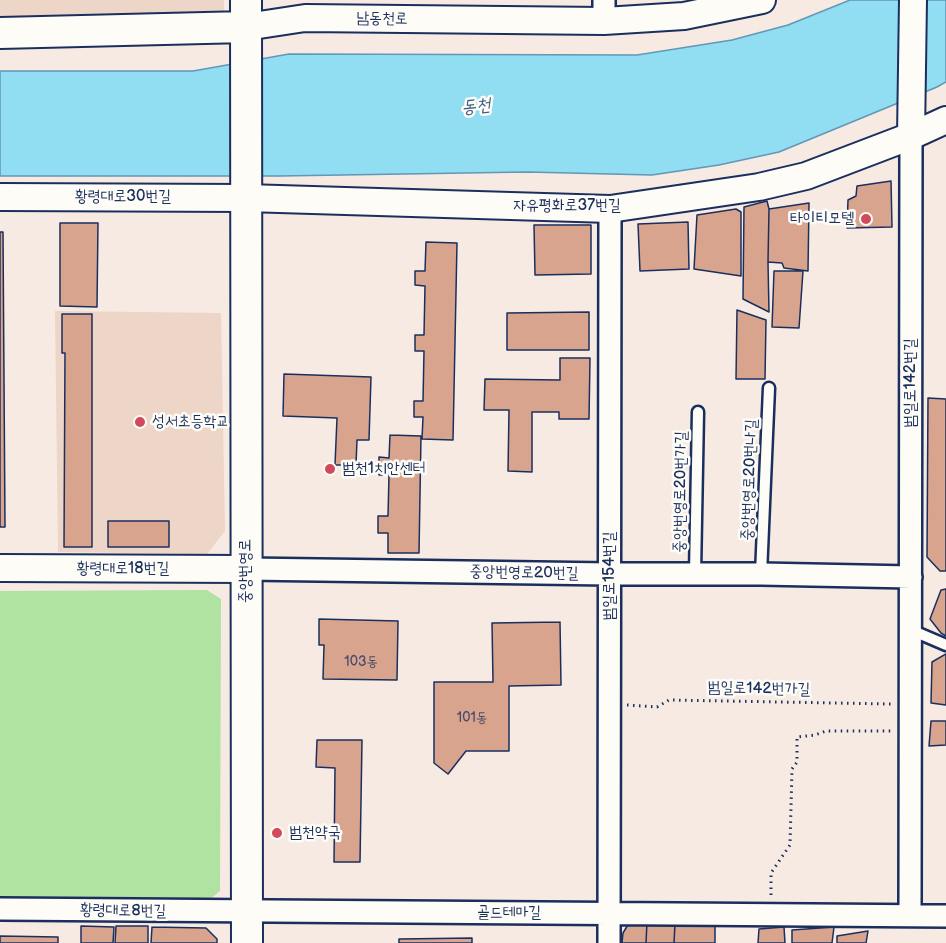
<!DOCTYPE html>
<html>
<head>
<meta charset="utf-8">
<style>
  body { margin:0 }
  canvas { display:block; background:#f6eae2 }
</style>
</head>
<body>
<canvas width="946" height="943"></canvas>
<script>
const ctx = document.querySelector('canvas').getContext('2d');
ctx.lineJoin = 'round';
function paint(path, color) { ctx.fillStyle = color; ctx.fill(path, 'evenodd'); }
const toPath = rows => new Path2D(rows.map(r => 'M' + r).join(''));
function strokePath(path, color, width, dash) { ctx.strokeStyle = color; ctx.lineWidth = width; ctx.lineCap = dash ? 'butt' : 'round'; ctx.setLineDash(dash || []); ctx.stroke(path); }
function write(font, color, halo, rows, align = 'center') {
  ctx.font = font + ' "Balsamiq Sans","Poor Story",sans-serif'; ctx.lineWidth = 5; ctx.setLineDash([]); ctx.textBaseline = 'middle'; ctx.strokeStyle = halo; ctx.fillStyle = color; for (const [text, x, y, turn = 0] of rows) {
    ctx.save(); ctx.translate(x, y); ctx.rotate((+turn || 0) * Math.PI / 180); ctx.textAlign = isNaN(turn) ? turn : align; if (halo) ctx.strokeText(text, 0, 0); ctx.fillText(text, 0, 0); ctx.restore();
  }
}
paint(toPath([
  [0,0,224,0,224,18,0,18],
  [55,311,221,313,225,531,207,554,58,552]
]), '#edd5c8');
paint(toPath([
  [207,590,221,599,220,891,203,905,0,901,0,591]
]), '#b0e2a2');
const water = toPath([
  [850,0,946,0,946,82,937,87,779,152,719,165,652,175,527,172,280,176,0,176,0,71,193,71,289,54,637,55,732,40,788,25,850,0]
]);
paint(water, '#91ddf2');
strokePath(water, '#6297b7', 1.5);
const building = toPath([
  [891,181,892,227,847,228,848,200,856,196,857,186,891,181],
  [767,201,769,209,768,262,769,312,743,299,744,207,767,201],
  [809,203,808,271,784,268,782,263,768,262,769,209,809,203],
  [736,209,741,212,741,276,694,269,697,215,736,209],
  [688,222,689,269,640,271,638,224,688,222],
  [60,223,98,223,97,307,60,306,60,223],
  [534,225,591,225,591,274,535,275,534,225],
  [0,232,3,232,5,527,0,527,0,232],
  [426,242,457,243,453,440,422,439,423,417,414,417,414,401,423,401,424,351,415,351,415,335,424,335,425,286,415,285,415,271,425,271,426,242],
  [774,271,803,271,799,328,772,327,774,271],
  [737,310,766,320,765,379,736,379,737,310],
  [589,312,589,350,507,350,507,313,589,312],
  [62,314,92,314,92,547,64,547,65,353,62,353,62,314],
  [560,358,590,358,589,419,559,419,559,412,532,412,532,472,508,471,509,410,484,410,485,379,560,380,560,358],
  [284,374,371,377,369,440,357,440,356,465,335,465,337,418,283,416,284,374],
  [928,398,946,399,946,571,940,571,927,557,928,398],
  [390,435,421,436,419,553,388,553,388,533,378,533,378,516,388,516,389,475,379,475,379,457,389,458,390,435],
  [108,521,169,521,169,547,108,547,108,521],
  [946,589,946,636,941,633,930,619,941,590,946,589],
  [319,619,398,621,397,680,323,679,324,645,319,645,319,619],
  [560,622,561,685,509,686,509,751,466,751,448,774,434,763,434,682,493,682,492,623,560,622],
  [946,654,946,705,931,703,932,662,946,654],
  [931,721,946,721,946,745,929,746,931,721],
  [317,740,362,740,360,862,334,862,335,768,316,767,317,740],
  [647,922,646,943,622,943,623,933,629,923,647,922],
  [647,922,675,924,674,943,646,943,647,922],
  [675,924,715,926,715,943,674,943,675,924],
  [81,926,114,927,113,943,81,943,81,926],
  [116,926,148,926,148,943,115,943,116,926],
  [152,927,206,928,217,939,217,943,151,943,152,927],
  [784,927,785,943,758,943,759,929,784,927],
  [834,927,832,943,792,943,792,930,834,927],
  [868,931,866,943,837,943,837,936,868,931],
  [0,936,58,937,58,943,0,943,0,936],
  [472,938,472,943,399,943,399,939,472,938]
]);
paint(building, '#d8a48d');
strokePath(building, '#1b2f5e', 1.5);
const service = toPath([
  [695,573,698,412],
  [761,574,769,388],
  [911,630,946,645]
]);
const minor = toPath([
  [604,21,604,0],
  [246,569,610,574,761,574,911,577],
  [0,909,946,916],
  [910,915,911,136],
  [609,943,610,209]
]);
const tertiary = toPath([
  [246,27,305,18,604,21,684,16,762,0],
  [911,136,913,0],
  [0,197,246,198,610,209,759,187,806,176,911,136,946,120],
  [0,568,246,569]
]);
const secondary = toPath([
  [246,0,247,943],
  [0,33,246,27]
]);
strokePath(service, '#1b2f5e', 15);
strokePath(minor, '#1b2f5e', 26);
strokePath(tertiary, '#1b2f5e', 30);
strokePath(secondary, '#1b2f5e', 34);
strokePath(toPath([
  [627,705,657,707,669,700,891,704],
  [771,895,771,873,790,845,792,769,797,762,797,737,815,735,826,731,891,731]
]), '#1b2f5e', 3, [1.5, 4.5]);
strokePath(service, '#fdfcf7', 10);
strokePath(minor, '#fdfcf7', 21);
strokePath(tertiary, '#fdfcf7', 26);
strokePath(secondary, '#fdfcf7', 30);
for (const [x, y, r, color] of [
  [866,219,6,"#d1495b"],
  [140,422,6,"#d1495b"],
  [330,469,6,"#d1495b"],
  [277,833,6,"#d1495b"]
]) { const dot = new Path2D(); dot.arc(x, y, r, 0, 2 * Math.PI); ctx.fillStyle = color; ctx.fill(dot); strokePath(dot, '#fdfcf7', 2); }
write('14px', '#4a4c6a', null, [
  ["103동",361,662],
  ["101동",472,718]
]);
write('16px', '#1b2f5e', '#fdfcf7', [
  ["남동천로",382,19,1],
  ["황령대로30번길",123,197],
  ["자유평화로37번길",567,206],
  ["범일로142번길",911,383,-90],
  ["중앙번영로20번나길",750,480,-88],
  ["중앙번영로20번가길",681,492,-89],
  ["황령대로18번길",123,569],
  ["중앙번영로",246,571,-90],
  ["중앙번영로20번길",524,573,1],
  ["범일로154번길",610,576,-90],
  ["범일로142번가길",759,689,1],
  ["황령대로8번길",123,911,1],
  ["골드테마길",509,913]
]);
write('16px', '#1b2f5e', '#fdfcf7', [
  ["타이티모텔",854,219,"right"],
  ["성서초등학교",152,422],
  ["범천1치안센터",342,469],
  ["범천약국",289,833]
], 'left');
write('italic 18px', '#385a83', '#fdfcf7', [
  ["동천",476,107,-6]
]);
</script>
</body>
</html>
